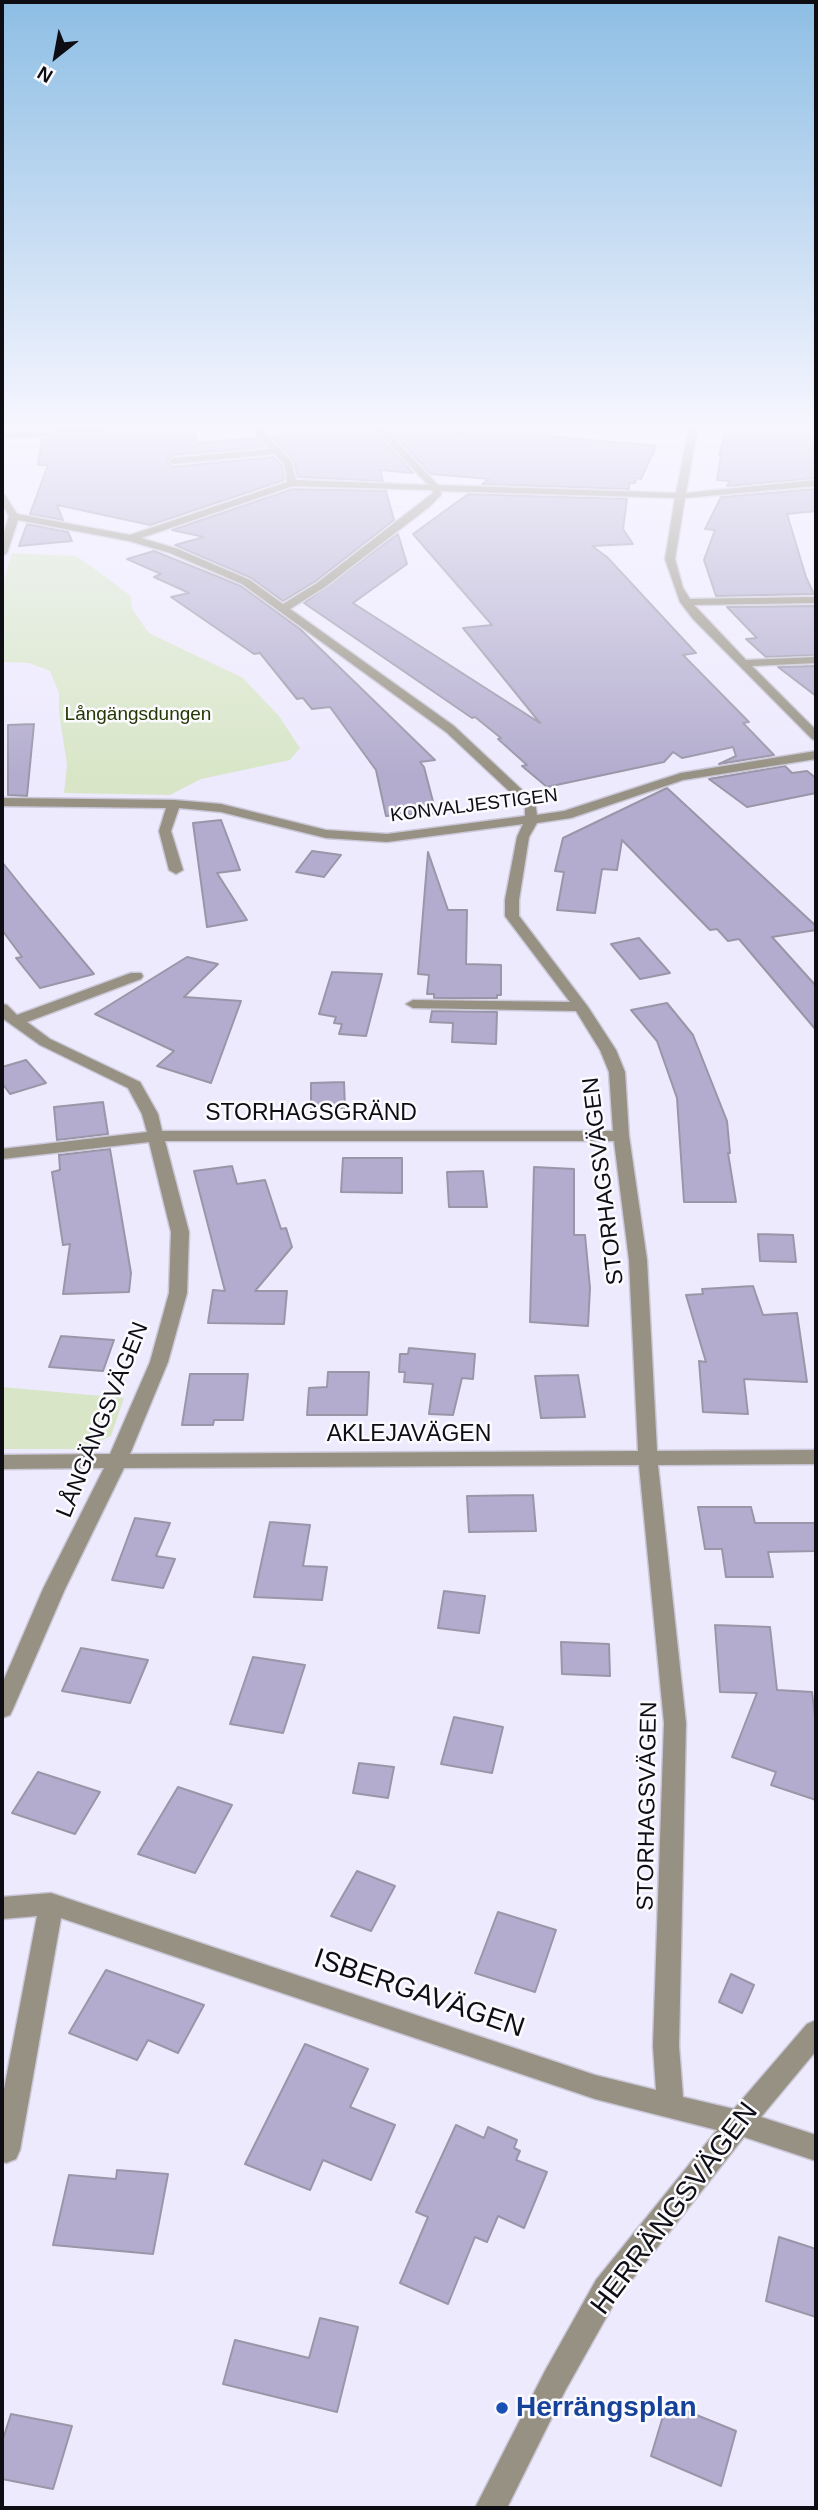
<!DOCTYPE html>
<html>
<head>
<meta charset="utf-8">
<style>
  body { margin:0 }
  #map { position:relative; width:818px; height:2510px; overflow:hidden; background:#eeeafe; font-family:Arial,sans-serif }
  canvas { display:block }
  .frame { position:absolute; inset:0; border:4px solid #0e0d13; pointer-events:none }
  .north { position:absolute; left:21px; top:21px; width:70px; height:70px; -webkit-text-stroke:5px #fbfafe; paint-order:stroke; rotate:211deg; font-size:19px; font-weight:700; line-height:28px; text-align:center; color:#0e0d13 }
  .north::after { content:''; display:block; margin:auto; width:24px; height:32px; background:#0e0d13; clip-path:polygon(50% 0,100% 100%,50% 72%,0 100%) }
</style>
</head>
<body>
<div id="map">
<canvas width="818" height="2510"></canvas>
<div class="frame"></div>
<div class="north">N</div>
</div>
<script>
const ctx = document.querySelector('canvas').getContext('2d');
ctx.lineJoin = 'round';
function paint(path, color) { ctx.fillStyle = color; ctx.fill(path, 'evenodd'); }
const toPath = rows => new Path2D(rows.map(r => 'M' + r).join(''));
function strokePath(path, color, width, dash) { ctx.strokeStyle = color; ctx.lineWidth = width; ctx.lineCap = dash ? 'butt' : 'round'; ctx.setLineDash(dash || []); ctx.stroke(path); }
function write(font, color, halo, rows, align = 'center') {
  ctx.font = font + ' Arial,sans-serif'; ctx.lineWidth = 5; ctx.setLineDash([]); ctx.textBaseline = 'middle'; ctx.strokeStyle = halo; ctx.fillStyle = color; for (const [text, x, y, turn = 0] of rows) {
    ctx.save(); ctx.translate(x, y); ctx.rotate((+turn || 0) * Math.PI / 180); ctx.textAlign = isNaN(turn) ? turn : align; if (halo) ctx.strokeText(text, 0, 0); ctx.fillText(text, 0, 0); ctx.restore();
  }
}
paint(toPath([
  [12,553,76,556,92,567,131,596,132,609,149,633,243,678,279,716,300,748,290,760,201,779,170,795,64,793,67,765,59,713,59,693,50,671,29,663,2,662,2,587],
  [2,1387,124,1398,111,1436,83,1449,2,1449]
]), '#d8e6c7');
const building = toPath([
  [43,424,195,424,196,443,256,438,264,447,173,455,166,461,173,467,273,457,282,465,284,480,150,525,57,505,63,520,30,514,48,465,38,465,42,439,108,432,102,424,43,428,43,424],
  [288,424,368,424,413,473,380,470,383,481,298,477,293,459,271,437,295,434,288,424],
  [384,424,438,424,433,431,500,436,506,424,552,424,548,434,551,434,550,436,656,446,641,479,637,478,635,483,629,483,629,489,482,484,489,479,431,474,384,424],
  [728,424,810,424,816,436,816,478,727,486,730,481,717,480,721,456,719,455,728,424],
  [293,489,386,491,394,520,316,581,283,601,251,578,175,545,204,537,172,530,293,489],
  [816,489,816,511,787,514,806,577,814,594,716,596,704,560,715,530,705,529,721,497,816,489],
  [468,494,627,499,623,529,633,544,592,546,607,557,696,653,683,655,749,722,743,723,774,755,719,764,736,756,733,747,682,758,673,752,664,762,547,787,522,766,527,765,498,739,501,738,475,717,472,718,304,603,398,534,407,564,353,603,540,723,463,628,492,625,413,534,468,494],
  [27,524,68,532,72,541,19,546,27,524],
  [154,551,241,586,300,629,435,760,420,762,424,767,436,813,386,816,376,770,330,707,312,709,303,698,297,699,260,653,254,654,171,597,189,593,154,577,161,574,127,559,154,551],
  [816,606,816,655,766,657,746,639,757,638,727,607,816,606],
  [816,666,816,696,778,667,816,666],
  [34,724,27,796,8,795,8,725,34,724],
  [785,766,792,773,807,771,816,778,816,793,747,807,709,779,785,766],
  [667,788,816,926,816,930,772,937,816,986,816,1030,739,939,728,941,717,929,710,930,622,840,617,870,602,869,595,913,557,910,564,872,555,871,563,838,667,788],
  [221,820,240,870,217,873,247,920,207,927,193,823,221,820],
  [312,851,341,855,324,877,296,872,312,851],
  [428,852,448,910,467,910,466,964,501,965,501,995,497,995,497,998,434,998,434,994,427,994,429,975,418,974,428,852],
  [2,862,26,892,94,974,40,988,16,958,22,957,2,930,2,862],
  [639,938,670,973,640,979,611,944,639,938],
  [187,957,218,964,184,997,241,1001,211,1083,157,1066,174,1051,95,1014,187,957],
  [332,972,382,974,366,1036,339,1034,342,1024,334,1023,336,1017,319,1014,332,972],
  [667,1003,693,1035,727,1121,730,1153,728,1153,736,1202,684,1202,677,1098,657,1041,631,1010,667,1003],
  [432,1011,497,1012,496,1044,452,1042,453,1023,430,1022,432,1011],
  [26,1060,46,1083,10,1094,2,1083,2,1067,26,1060],
  [344,1082,345,1108,311,1109,311,1083,344,1082],
  [103,1102,108,1134,57,1140,54,1107,103,1102],
  [110,1149,131,1273,129,1292,63,1294,70,1244,63,1245,52,1172,60,1170,59,1155,110,1149],
  [343,1158,402,1158,402,1193,341,1192,343,1158],
  [232,1166,237,1184,265,1180,281,1229,286,1228,292,1247,255,1291,287,1291,284,1324,208,1323,213,1290,225,1291,194,1171,232,1166],
  [534,1167,574,1169,574,1235,585,1235,590,1288,588,1326,530,1322,534,1167],
  [483,1171,487,1207,449,1207,447,1172,483,1171],
  [758,1234,793,1235,796,1262,760,1261,758,1234],
  [753,1286,763,1315,797,1313,807,1382,744,1379,748,1414,703,1412,699,1361,706,1362,686,1295,703,1294,702,1289,753,1286],
  [61,1336,114,1340,103,1371,49,1367,61,1336],
  [409,1348,475,1354,473,1379,462,1378,453,1415,429,1414,433,1384,404,1382,405,1372,399,1372,400,1354,408,1354,409,1348],
  [328,1372,369,1372,367,1415,307,1415,309,1388,327,1387,328,1372],
  [190,1374,248,1374,243,1420,214,1420,213,1425,182,1425,190,1374],
  [578,1375,585,1417,541,1418,535,1376,578,1375],
  [533,1495,536,1531,469,1532,467,1496,533,1495],
  [698,1507,751,1507,755,1523,816,1523,816,1551,768,1552,773,1577,726,1577,722,1549,705,1549,698,1507],
  [135,1518,170,1523,156,1556,175,1559,163,1588,112,1580,135,1518],
  [270,1522,310,1525,303,1566,327,1567,322,1600,254,1597,270,1522],
  [444,1591,485,1596,479,1633,438,1628,444,1591],
  [715,1625,770,1627,777,1690,812,1692,816,1725,816,1800,771,1785,776,1772,732,1757,757,1693,720,1692,715,1625],
  [561,1642,609,1644,610,1676,562,1674,561,1642],
  [81,1648,148,1660,130,1703,62,1691,81,1648],
  [253,1657,305,1665,283,1733,230,1724,253,1657],
  [454,1717,503,1727,492,1773,441,1764,454,1717],
  [359,1763,394,1767,388,1798,353,1793,359,1763],
  [38,1772,100,1792,75,1834,12,1813,38,1772],
  [178,1787,232,1805,195,1873,138,1854,178,1787],
  [357,1871,395,1886,371,1931,331,1916,357,1871],
  [498,1912,556,1930,535,1992,475,1973,498,1912],
  [106,1970,204,2005,178,2053,148,2040,137,2060,69,2033,106,1970],
  [731,1974,754,1985,742,2013,719,2002,731,1974],
  [305,2044,368,2069,350,2107,395,2125,371,2180,323,2160,310,2190,245,2164,305,2044],
  [456,2125,484,2138,488,2127,517,2140,514,2148,520,2151,516,2160,547,2172,524,2228,498,2216,487,2242,475,2237,448,2304,400,2283,428,2217,416,2212,456,2125],
  [117,2170,168,2174,153,2254,53,2245,69,2175,116,2179,117,2170],
  [779,2237,816,2249,816,2317,766,2301,779,2237],
  [320,2318,358,2327,337,2412,223,2384,235,2340,309,2358,320,2318],
  [667,2403,736,2431,721,2486,651,2456,667,2403],
  [11,2414,72,2426,53,2489,2,2479,2,2442,11,2414]
]);
paint(building, '#b3acce');
strokePath(building, '#9a96a8', 2);
const minor = toPath([
  [247,424,256,424,291,461,296,480,428,485,371,424,380,424,438,485,676,493,690,424,698,424,686,493,816,480,816,486,685,498,675,559,683,588,690,599,816,597,816,603,694,605,746,660,816,657,816,663,752,666,816,730,816,740,812,739,693,619,680,602,665,559,675,498,441,491,441,495,429,507,325,587,290,609,454,726,535,802,537,815,564,811,681,773,816,751,816,759,683,780,571,818,537,823,529,837,519,900,519,916,588,1007,616,1050,625,1072,629,1136,647,1260,657,1451,816,1450,816,1464,658,1465,686,1723,679,2046,683,2097,734,2109,807,2024,816,2020,816,2051,761,2117,816,2135,816,2161,744,2137,616,2300,565,2391,507,2508,475,2508,545,2371,596,2280,717,2130,595,2099,61,1918,20,2150,16,2159,6,2163,2,2161,2,2100,37,1916,2,1919,2,1897,51,1893,595,2075,656,2090,653,2046,664,1723,639,1465,124,1468,65,1589,13,1709,10,1715,2,1718,2,1684,43,1589,104,1468,2,1469,2,1455,110,1454,150,1362,169,1293,171,1232,149,1142,2,1159,2,1149,147,1132,142,1114,128,1088,40,1045,5,1020,2,1017,2,1004,7,1005,17,1015,131,973,141,973,143,976,141,979,27,1022,50,1039,140,1082,158,1114,162,1131,613,1131,609,1072,600,1050,576,1011,413,1008,406,1004,413,1000,570,1002,505,916,505,900,517,837,523,824,387,842,326,838,221,812,179,808,171,831,183,870,176,874,169,870,159,831,166,808,2,806,2,798,174,800,221,804,326,830,387,834,525,816,525,806,446,732,242,584,170,553,129,541,18,520,7,553,2,556,2,539,9,516,2,504,2,494,5,495,17,514,130,535,287,482,284,464,274,454,173,464,169,461,173,458,270,449,247,424],
  [293,486,432,490,433,493,317,583,283,604,250,580,178,549,141,538,293,486],
  [165,1141,614,1141,629,1260,638,1451,130,1454,168,1362,187,1293,189,1232,165,1141],
  [102,427,105,432,9,438,5,435,9,432,102,427]
]);
strokePath(minor, '#cac7d8', 3);
paint(minor, '#969182');
const sky = ctx.createLinearGradient(0, 0, 0, 776);
sky.addColorStop(0, '#8dbee4');
sky.addColorStop(0.55, '#f7f6ff');
sky.addColorStop(1, '#f7f6ff00');
ctx.fillStyle = sky;
ctx.fillRect(0, 0, 818, 776);
for (const [x, y, r, color] of [
  [502,2408,7,"#1a4fb4"]
]) { const dot = new Path2D(); dot.arc(x, y, r, 0, 2 * Math.PI); ctx.fillStyle = color; ctx.fill(dot); strokePath(dot, '#fbfafe', 2.5); }
write('19px', '#263801', '#fbfafe', [
  ["Långängsdungen",138,715]
]);
write('19px', '#0e0d13', '#fbfafe', [
  ["KONVALJESTIGEN",474,806,-7]
]);
write('23px', '#0e0d13', '#fbfafe', [
  ["STORHAGSGRÄND",311,1114],
  ["STORHAGSVÄGEN",604,1181,-97],
  ["LÅNGÄNGSVÄGEN",103,1420,-68],
  ["AKLEJAVÄGEN",409,1435],
  ["STORHAGSVÄGEN",648,1806,-89]
]);
write('28px', '#0e0d13', '#fbfafe', [
  ["ISBERGAVÄGEN",419,1994,19],
  ["HERRÄNGSVÄGEN",675,2209,-53]
]);
write('bold 28px', '#164399', '#fbfafe', [
  ["Herrängsplan",516,2408]
], 'left');
</script>
</body>
</html>
